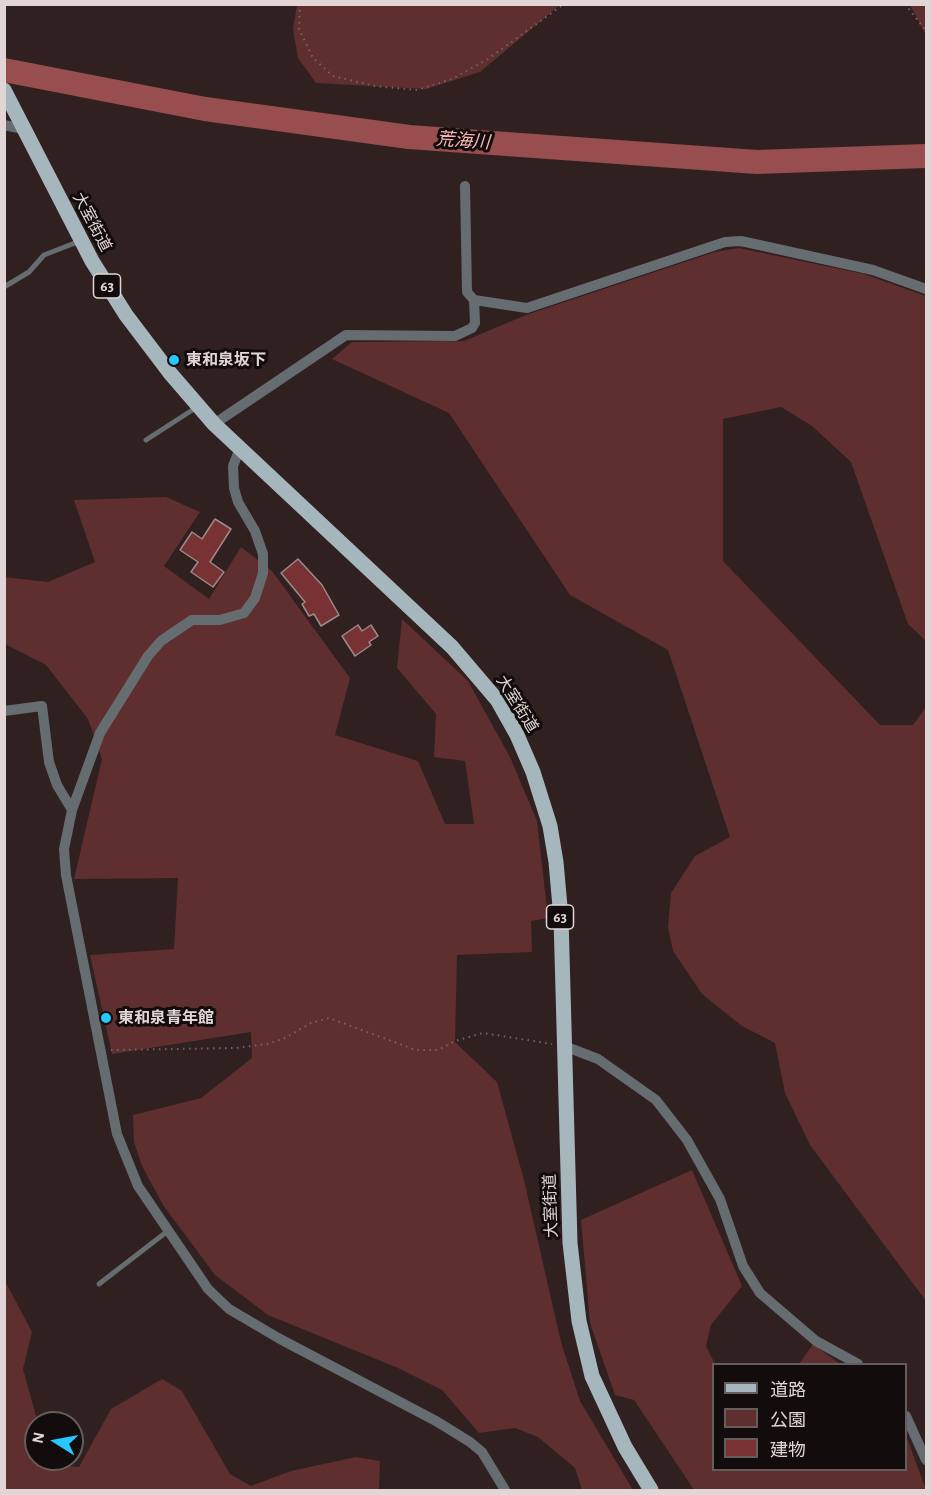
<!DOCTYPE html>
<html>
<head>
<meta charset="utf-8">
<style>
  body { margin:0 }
  #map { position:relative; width:931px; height:1495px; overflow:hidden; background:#302020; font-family:"Alegreya Sans","Noto Sans JP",sans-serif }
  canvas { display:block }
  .frame { position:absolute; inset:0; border:6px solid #e1d6d5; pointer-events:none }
  .legend { position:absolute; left:712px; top:1363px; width:195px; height:108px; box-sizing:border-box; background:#130c0c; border:2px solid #655d5c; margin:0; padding:8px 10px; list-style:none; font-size:18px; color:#e1d6d5 }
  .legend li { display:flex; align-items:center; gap:12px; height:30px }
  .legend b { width:30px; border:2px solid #655d5c }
  .north { position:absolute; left:24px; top:1411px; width:60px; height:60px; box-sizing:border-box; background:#130c0c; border:2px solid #655d5c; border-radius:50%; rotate:281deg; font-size:16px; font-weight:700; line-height:24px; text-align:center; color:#e1d6d5 }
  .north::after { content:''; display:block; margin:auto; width:21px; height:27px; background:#27c8ff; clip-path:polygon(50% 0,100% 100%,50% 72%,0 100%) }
</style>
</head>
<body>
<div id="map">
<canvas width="931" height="1495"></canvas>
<div class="frame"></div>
<ul class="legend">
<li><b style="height:8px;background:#a6b6bd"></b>道路</li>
<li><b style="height:16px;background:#5f2e2e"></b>公園</li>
<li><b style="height:16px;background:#793234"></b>建物</li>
</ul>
<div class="north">N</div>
</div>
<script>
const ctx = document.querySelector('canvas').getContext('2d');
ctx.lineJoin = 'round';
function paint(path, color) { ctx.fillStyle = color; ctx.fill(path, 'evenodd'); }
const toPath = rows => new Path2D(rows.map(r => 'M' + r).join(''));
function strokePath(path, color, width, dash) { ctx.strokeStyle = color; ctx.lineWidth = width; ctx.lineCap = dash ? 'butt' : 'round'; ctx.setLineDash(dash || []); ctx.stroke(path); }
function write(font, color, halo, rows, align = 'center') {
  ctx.font = font + ' "Alegreya Sans","Noto Sans JP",sans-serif'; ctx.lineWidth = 6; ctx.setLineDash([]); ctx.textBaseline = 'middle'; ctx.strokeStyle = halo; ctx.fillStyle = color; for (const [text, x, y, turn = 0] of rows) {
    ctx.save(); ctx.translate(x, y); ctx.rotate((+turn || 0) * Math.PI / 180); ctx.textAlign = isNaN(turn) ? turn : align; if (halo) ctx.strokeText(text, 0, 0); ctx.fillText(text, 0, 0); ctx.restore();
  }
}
paint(toPath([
  [297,5,297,4,560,5,480,72,426,89,316,83,298,58,293,29],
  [910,5,926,5,926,35,911,7],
  [739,248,864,274,926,296,926,641,908,624,851,462,812,426,781,407,723,419,723,561,880,725,913,725,926,707,926,1301,810,1145,785,1093,775,1043,742,1026,702,994,673,951,668,927,671,893,695,856,730,837,668,650,570,595,449,413,332,359,352,342,464,341,526,315,715,252],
  [166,497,200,512,164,566,209,599,241,547,272,571,350,678,335,735,418,761,445,824,474,824,465,761,434,757,436,714,397,668,402,619,468,681,510,757,537,821,548,918,531,921,532,952,457,955,455,1042,497,1082,524,1180,561,1342,580,1401,633,1490,582,1490,575,1468,538,1437,515,1428,479,1433,442,1390,398,1368,268,1315,215,1275,163,1205,142,1166,134,1142,133,1115,201,1098,252,1058,251,1032,112,1054,90,955,174,949,178,878,74,879,102,759,88,719,46,665,5,644,4,577,48,582,95,562,74,500],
  [692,1170,742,1286,711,1325,706,1346,715,1364,714,1470,906,1470,906,1435,926,1490,694,1490,634,1400,615,1395,590,1323,581,1220],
  [4,1279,32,1332,23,1369,38,1423,36,1423,36,1459,49,1459,67,1466,79,1467,111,1409,162,1379,182,1391,230,1474,251,1486,291,1471,356,1457,380,1461,379,1488,376,1490,5,1490],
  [813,1344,840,1364,799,1364]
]), '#5f2e2e');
strokePath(toPath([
  [4,70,205,109,409,137,757,162,926,156]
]), '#984d4e', 24);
const building = toPath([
  [215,519,231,529,210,562,224,572,213,587,191,572,198,562,180,550,192,532,202,539,215,519],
  [298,559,322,585,339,615,321,626,314,614,309,616,302,604,305,602,281,573,298,559],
  [358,625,362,631,371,625,378,636,369,642,371,645,355,656,342,636,358,625]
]);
paint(building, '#793234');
strokePath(building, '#9d8988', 1.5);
strokePath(toPath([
  [300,4,299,29,313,58,333,76,375,86,417,90,452,79,488,59,564,4],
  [905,4,926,31],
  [111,1050,236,1048,267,1044,283,1039,311,1023,329,1018,416,1050,438,1050,455,1041,483,1033,552,1044]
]), '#746665', 2, [1.5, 4.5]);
strokePath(toPath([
  [4,287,29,272,44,255,80,241],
  [146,440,197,407],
  [99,1284,169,1230]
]), '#656d71', 5);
strokePath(toPath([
  [4,125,23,129],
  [465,186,467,292,474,300,527,308,725,242,741,241,873,270,926,289],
  [214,424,346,335,455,336,472,328,475,323,474,300],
  [240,448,233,466,234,488,238,502,255,531,263,554,263,573,255,598,244,613,220,620,192,620,161,641,148,656,100,733,72,810,64,849,66,875,117,1134,138,1186,208,1289,229,1309,280,1339,436,1421,470,1442,482,1452,505,1490],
  [4,711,42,706,49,762,57,785,72,810],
  [564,1046,598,1059,656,1100,687,1140,720,1199,743,1266,760,1293,816,1341,858,1364],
  [906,1416,926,1460]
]), '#656d71', 10);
strokePath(toPath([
  [4,90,92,261,126,315,170,373,214,424,452,647,498,701,517,735,533,772,550,826,556,862,561,918,570,1243,579,1321,592,1376,625,1447,651,1490]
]), '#a6b6bd', 15);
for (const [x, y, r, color] of [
  [174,360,6,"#27c8ff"],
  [106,1018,6,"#27c8ff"]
]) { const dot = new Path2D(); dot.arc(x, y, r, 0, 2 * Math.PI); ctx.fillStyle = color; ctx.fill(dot); strokePath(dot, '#130c0c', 2); }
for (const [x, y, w] of [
  [107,286,27],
  [560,917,27]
]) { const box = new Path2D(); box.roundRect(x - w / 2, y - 12, w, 24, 4.5); ctx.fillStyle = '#130c0c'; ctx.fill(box); strokePath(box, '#e1d6d5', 1.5); }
write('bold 15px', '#e1d6d5', null, [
  ["63",107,286],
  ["63",560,917]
]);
write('16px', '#e1d6d5', '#130c0c', [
  ["大室街道",92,222,62],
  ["大室街道",517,704,58],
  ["大室街道",551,1206,-92]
]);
write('bold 16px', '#e1d6d5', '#130c0c', [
  ["東和泉坂下",186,360],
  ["東和泉青年館",118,1018]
], 'left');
write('italic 18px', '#f9b6b4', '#130c0c', [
  ["荒海川",463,141,4]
]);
</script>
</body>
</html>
